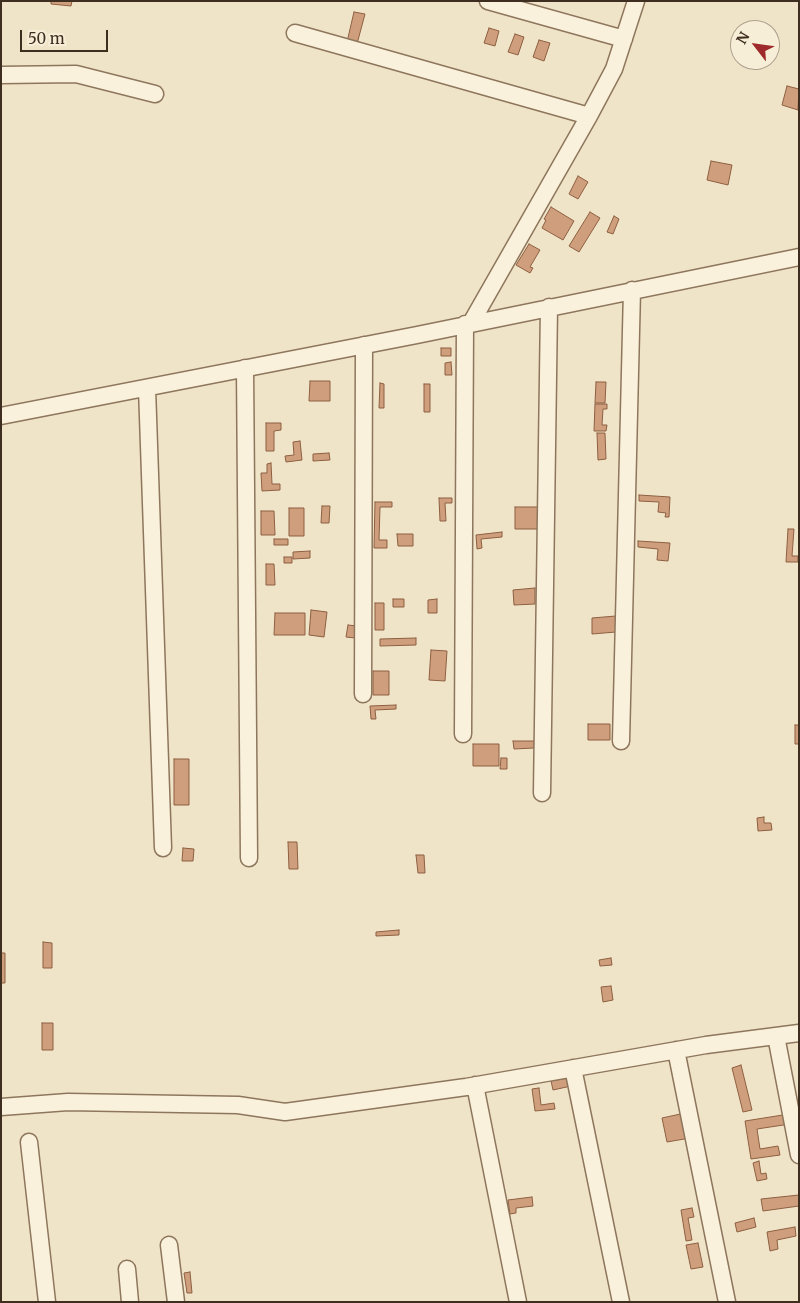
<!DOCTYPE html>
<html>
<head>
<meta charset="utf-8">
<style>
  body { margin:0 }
  #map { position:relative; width:800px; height:1303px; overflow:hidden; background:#f0e4c8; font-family:Merriweather,serif }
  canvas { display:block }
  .frame { position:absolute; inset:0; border:2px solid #3d2e20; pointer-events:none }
  .north { position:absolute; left:730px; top:20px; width:50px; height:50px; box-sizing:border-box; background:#f7eed8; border:1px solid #ada18e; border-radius:50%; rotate:300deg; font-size:14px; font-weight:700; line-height:20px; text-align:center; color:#3d2e20 }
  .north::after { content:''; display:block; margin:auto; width:18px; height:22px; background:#9e2a2b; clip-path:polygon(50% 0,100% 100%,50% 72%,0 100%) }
  .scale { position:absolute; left:20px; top:30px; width:88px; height:22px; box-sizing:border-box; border:2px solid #3d2e20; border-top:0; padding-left:6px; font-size:15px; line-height:18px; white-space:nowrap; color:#3d2e20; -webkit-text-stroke:4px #f7eed8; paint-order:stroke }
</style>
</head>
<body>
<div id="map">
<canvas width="800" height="1303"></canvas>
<div class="frame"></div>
<div class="north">N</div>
<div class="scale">50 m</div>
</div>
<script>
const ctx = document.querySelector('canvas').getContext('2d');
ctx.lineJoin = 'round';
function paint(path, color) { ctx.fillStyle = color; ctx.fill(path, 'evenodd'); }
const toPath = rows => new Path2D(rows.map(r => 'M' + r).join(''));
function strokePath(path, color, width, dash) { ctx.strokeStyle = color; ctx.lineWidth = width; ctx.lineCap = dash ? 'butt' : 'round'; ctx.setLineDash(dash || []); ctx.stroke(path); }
const building = toPath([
  [51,1,72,1,71,6,51,4,51,1],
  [354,12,365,14,357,44,347,42,354,12],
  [489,28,499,31,495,46,484,43,489,28],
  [515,34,524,37,518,55,508,52,515,34],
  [539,40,550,43,544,61,533,57,539,40],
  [787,86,799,89,798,110,782,105,787,86],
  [711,161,732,165,728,185,707,180,711,161],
  [578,176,588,182,578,199,569,194,578,176],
  [551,207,574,221,563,240,542,228,546,220,544,219,551,207],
  [590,212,600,218,579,252,569,246,590,212],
  [614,216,619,219,613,234,607,232,614,216],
  [529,244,540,250,530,267,533,268,530,273,516,265,529,244],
  [441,348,451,348,451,356,441,356,441,348],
  [451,362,452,375,445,375,445,363,451,362],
  [310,381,330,381,330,401,309,401,310,381],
  [596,382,606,382,605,403,595,403,596,382],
  [380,383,384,384,384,408,379,408,380,383],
  [424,384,430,384,430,412,424,412,424,384],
  [595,404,607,404,607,409,603,409,602,425,607,425,606,431,594,431,595,404],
  [266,423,281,423,281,430,274,431,274,451,266,451,266,423],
  [597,433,605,433,606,459,598,460,597,433],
  [300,441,302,460,286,462,285,456,294,455,293,442,300,441],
  [329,453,330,460,313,461,313,454,329,453],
  [271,463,272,484,280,484,280,490,262,491,261,473,267,473,267,464,271,463],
  [639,495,670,497,669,517,665,517,666,513,658,512,659,502,639,501,639,495],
  [439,498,452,498,452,503,445,503,446,521,440,521,439,498],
  [375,502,392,502,392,507,380,507,379,540,387,540,387,548,374,548,375,502],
  [322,506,330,506,329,523,321,523,322,506],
  [515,507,542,507,542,529,515,529,515,507],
  [289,508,304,508,304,536,289,536,289,508],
  [261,511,274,511,275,535,261,535,261,511],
  [788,529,794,529,792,556,798,556,798,562,786,562,788,529],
  [502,532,502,537,481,539,482,548,477,549,476,535,502,532],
  [397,534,413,534,413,546,398,546,397,534],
  [274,539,288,539,288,545,274,545,274,539],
  [638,541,670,543,668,561,657,560,658,549,638,547,638,541],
  [310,551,310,558,293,559,293,552,310,551],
  [284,557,292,557,292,563,284,563,284,557],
  [266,564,274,564,275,585,266,585,266,564],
  [535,588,535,604,514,605,513,590,535,588],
  [393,599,404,599,404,607,393,607,393,599],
  [437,599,437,613,428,613,428,600,437,599],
  [375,603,384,603,384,630,375,630,375,603],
  [311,610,327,612,324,637,309,635,311,610],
  [275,613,305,613,305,635,274,635,275,613],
  [616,616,616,632,592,634,592,618,616,616],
  [348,625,357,626,355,638,346,637,348,625],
  [416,638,416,645,380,646,380,639,416,638],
  [431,650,447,651,445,681,429,680,431,650],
  [373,671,389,671,389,695,373,695,373,671],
  [396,705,396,709,375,710,376,719,371,719,370,706,396,705],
  [588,724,610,724,610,740,588,740,588,724],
  [795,725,799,725,799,744,795,744,795,725],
  [513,741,534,741,534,748,514,749,513,741],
  [473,744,499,744,499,766,473,766,473,744],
  [501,758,507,758,507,769,500,769,501,758],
  [174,759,189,759,189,805,174,805,174,759],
  [764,817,764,823,771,823,772,830,758,831,757,818,764,817],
  [288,842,297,842,298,869,289,869,288,842],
  [183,848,194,849,193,861,182,861,183,848],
  [416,855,424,855,425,873,418,873,416,855],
  [399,930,399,935,376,936,376,932,399,930],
  [43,942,52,943,52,968,43,968,43,942],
  [1,953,5,953,5,983,1,983,1,953],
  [611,958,612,965,600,966,599,960,611,958],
  [611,986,613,1000,603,1002,601,987,611,986],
  [42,1023,53,1023,53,1050,42,1050,42,1023],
  [741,1065,752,1110,743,1112,732,1068,741,1065],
  [569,1078,571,1086,553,1090,551,1081,569,1078],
  [539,1088,541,1105,554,1103,555,1109,535,1111,532,1089,539,1088],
  [685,1113,690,1138,667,1142,662,1118,685,1113],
  [789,1114,790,1124,757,1129,760,1149,778,1146,780,1155,751,1159,745,1121,789,1114],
  [759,1161,761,1174,766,1173,767,1179,757,1181,753,1163,759,1161],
  [799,1195,799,1206,763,1211,761,1199,799,1195],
  [532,1197,533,1206,516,1208,516,1213,510,1214,508,1200,532,1197],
  [692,1208,694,1217,688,1218,692,1240,686,1241,681,1210,692,1208],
  [754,1218,756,1227,737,1232,735,1223,754,1218],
  [795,1227,796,1236,777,1240,778,1249,770,1251,767,1232,795,1227],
  [698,1243,703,1267,691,1269,686,1245,698,1243],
  [190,1272,192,1293,187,1293,184,1273,190,1272]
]);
paint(building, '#cf9f7d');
strokePath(building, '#8d5f41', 1);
const minor = toPath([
  [488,1,624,39],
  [295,33,589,116],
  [1,75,76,74,155,94],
  [471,323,589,116,614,69,636,1],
  [245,368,249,858],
  [147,388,163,848],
  [1,416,417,335,799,257],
  [363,694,364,345],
  [463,734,465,324],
  [621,741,632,290],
  [542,793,549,307],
  [776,1036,799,1155],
  [676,1050,727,1302],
  [573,1068,621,1302],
  [475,1085,518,1302],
  [1,1107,68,1102,238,1105,285,1112,466,1087,706,1045,799,1033],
  [29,1142,47,1302],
  [169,1245,176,1302],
  [127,1269,130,1302]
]);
strokePath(minor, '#8d765c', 19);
strokePath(minor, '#faf1dc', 16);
</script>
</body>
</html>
